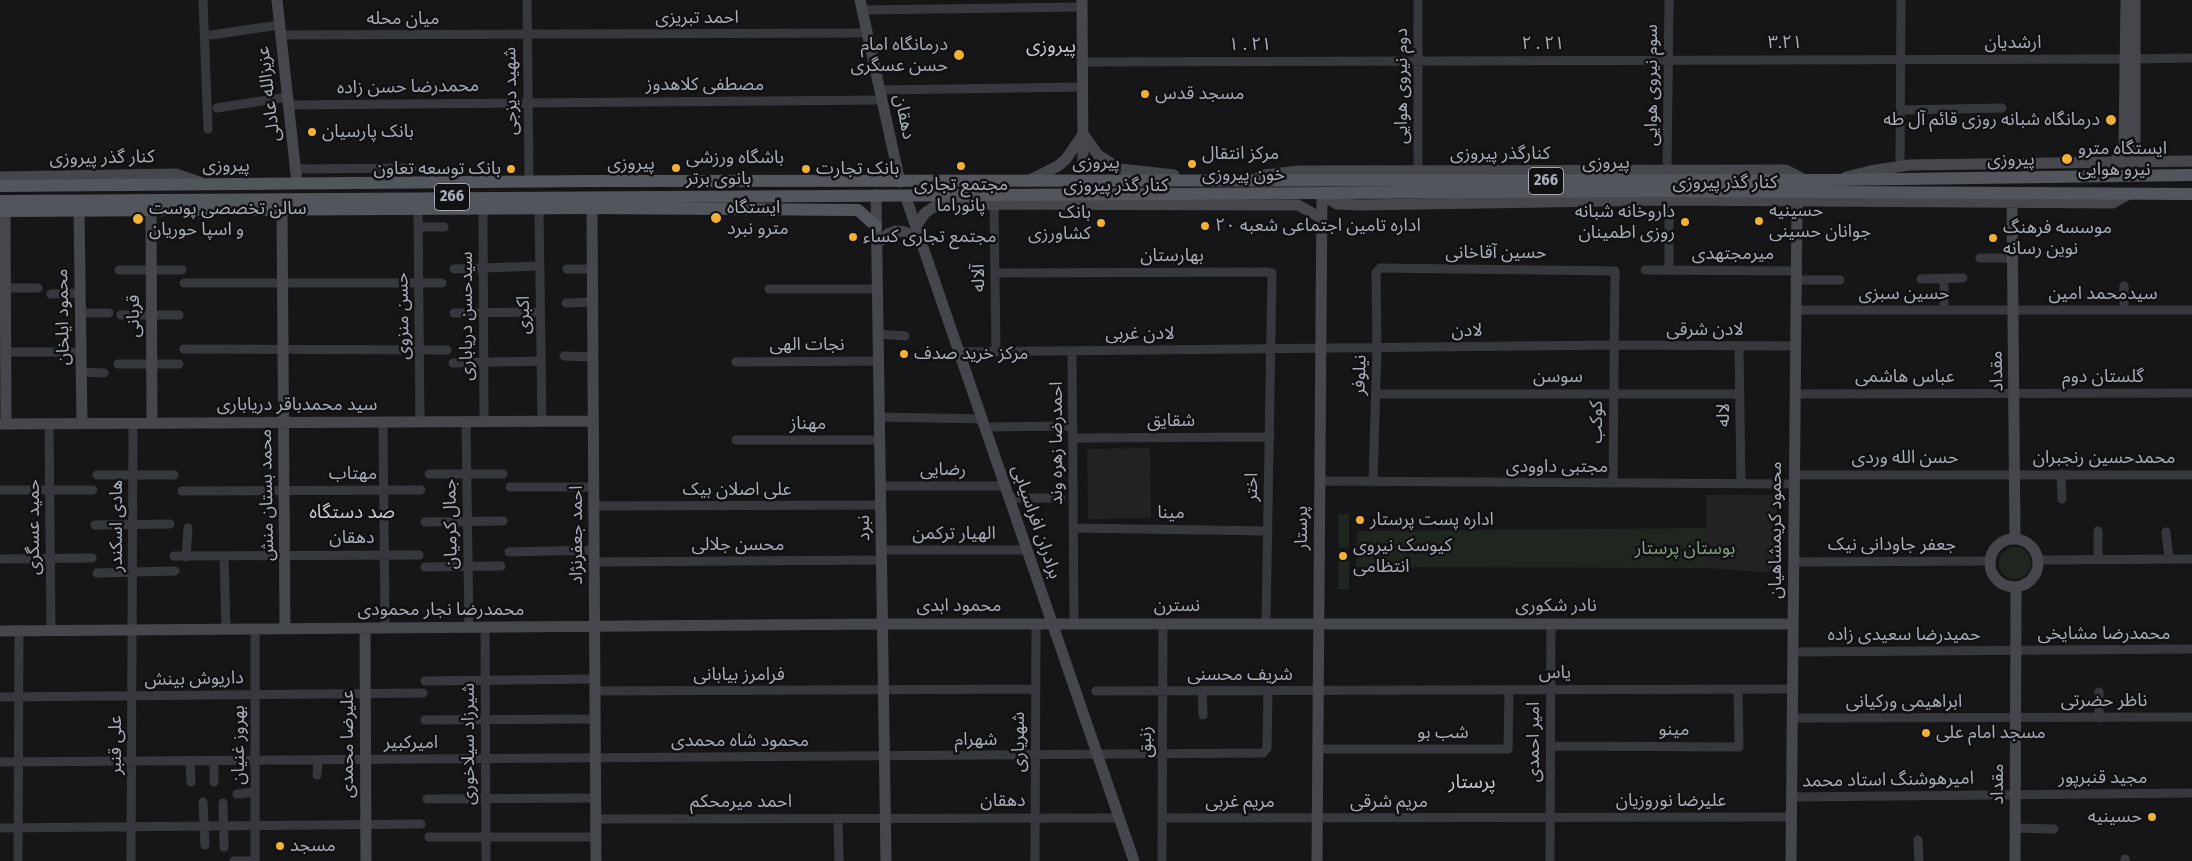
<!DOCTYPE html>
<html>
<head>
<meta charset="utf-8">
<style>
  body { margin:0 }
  canvas { display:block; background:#161618 }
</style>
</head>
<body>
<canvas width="2192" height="861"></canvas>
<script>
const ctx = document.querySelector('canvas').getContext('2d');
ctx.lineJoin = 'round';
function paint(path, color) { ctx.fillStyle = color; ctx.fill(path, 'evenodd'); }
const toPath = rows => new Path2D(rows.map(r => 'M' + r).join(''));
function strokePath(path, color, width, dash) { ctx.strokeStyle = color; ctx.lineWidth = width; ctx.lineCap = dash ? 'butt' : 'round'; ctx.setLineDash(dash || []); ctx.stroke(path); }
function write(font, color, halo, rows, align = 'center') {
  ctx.font = font + ' "Fira Sans Condensed","Noto Sans Arabic",sans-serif'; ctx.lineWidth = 5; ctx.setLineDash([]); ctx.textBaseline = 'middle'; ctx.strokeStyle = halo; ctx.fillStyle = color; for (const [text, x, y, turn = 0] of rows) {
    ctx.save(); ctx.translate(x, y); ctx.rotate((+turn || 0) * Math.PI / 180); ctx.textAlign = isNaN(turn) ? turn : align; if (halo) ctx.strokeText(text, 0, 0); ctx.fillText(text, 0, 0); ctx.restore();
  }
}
paint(toPath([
  [1150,448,1151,518,1088,519,1087,449],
  [1706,495,1777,495,1777,573,1706,568]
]), '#222225');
paint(toPath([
  [1338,514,1349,514,1349,548,1339,548],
  [1706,528,1706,568,1356,567,1357,531],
  '1999 563a16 16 0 1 1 32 0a16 16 0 1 1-32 0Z',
  [1349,561,1349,589,1338,589,1338,562]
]), '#1e261f');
strokePath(toPath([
  [203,0,208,129],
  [527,0,529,182],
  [862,10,1082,7],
  [211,35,279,25],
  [280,35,867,33],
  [2135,59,2192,58],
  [1083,62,2125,59],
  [880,90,1083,87],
  [288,105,882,100],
  [217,108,287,97],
  [1900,110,2002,108],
  [1900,166,1901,0],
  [295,169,412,168],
  [1418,171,1418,0],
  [1667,171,1669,0],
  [1669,200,1669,270],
  [994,204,996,352],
  [539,209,542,421],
  [418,210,420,422],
  [483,210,484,421],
  [418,227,444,227],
  [1980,258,2013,258],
  [454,269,540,266],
  [567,269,592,269],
  [119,270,182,270],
  [1645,270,1795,271],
  [995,273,1268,272,1272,273,1266,624],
  [1921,279,1963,278],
  [1944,279,1944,310],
  [1795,280,1840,280],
  [184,283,442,283],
  [2124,286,2124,310],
  [0,288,38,288],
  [769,289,878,289],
  [51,294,80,293],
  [566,303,593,302],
  [1795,310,2192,310],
  [81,313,109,313],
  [454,313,540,312],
  [121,315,179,315],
  [878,334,905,336],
  [1739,346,1741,484],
  [184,349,447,350],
  [1072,351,1074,624],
  [0,352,81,352],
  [960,352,1614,345,1795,346],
  [564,356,592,357],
  [736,362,879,361],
  [453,363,540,361],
  [118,364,179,364],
  [82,372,104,373],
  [1376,394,1740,394],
  [1795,394,2192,393],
  [880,417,983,419],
  [466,421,469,627],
  [383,422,385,628],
  [49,423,51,630],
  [985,427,1073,426],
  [1073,438,1270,437],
  [736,440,880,440],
  [429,474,503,474],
  [2061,474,2062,499],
  [97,475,174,475],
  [1794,475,2192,475],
  [1320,481,1794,484],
  [1373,482,1377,349,1376,273,1380,268,1615,271,1613,483],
  [880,486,1005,486],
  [510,487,594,487],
  [0,490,93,490],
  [182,491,421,490],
  [1009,498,1061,498],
  [594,506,881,505],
  [425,522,503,521],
  [95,525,170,524],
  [1074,528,1268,531],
  [2098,531,2098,560],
  [2166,532,2169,559],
  [881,550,1027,550],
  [509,552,594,550],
  [174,556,419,555],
  [224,556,226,629],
  [186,557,188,528],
  [0,559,92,558],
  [2038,560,2192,559],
  [594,562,882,560],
  [1793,562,1990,561],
  [425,567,501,566],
  [97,573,175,571],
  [485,627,486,861],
  [255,629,255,861],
  [1793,652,2192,649],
  [425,681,595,679],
  [595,691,1036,689],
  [1096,691,1793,689],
  [1202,691,1203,715],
  [2099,692,2099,718],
  [0,697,423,693],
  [1792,718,2192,717],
  [425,720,595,719],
  [1551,746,1739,747,1738,689],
  [1318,749,1508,749,1509,690],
  [190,761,191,782],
  [214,761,214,782],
  [0,762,1263,753,1267,748,1268,691],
  [317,775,318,760],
  [237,794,255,792],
  [1792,797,2192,793],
  [427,799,596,798],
  [203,802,205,845],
  [223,803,224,847],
  [1163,818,1792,817],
  [596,819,1120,818],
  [838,819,839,861],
  [0,828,421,824],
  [2015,828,2054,829],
  [429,837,596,837],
  [1918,840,1919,861],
  [18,861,19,631],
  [131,861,133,423],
  [234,861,251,861],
  [1035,861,1036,624],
  [1162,861,1163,624],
  [1550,861,1551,624],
  [2125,861,2125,859]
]), '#37383d', 9);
strokePath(toPath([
  [277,0,297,183],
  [860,0,900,182],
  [1082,0,1083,163],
  [2135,0,2135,147,2140,161],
  [1083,134,1098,155,1120,169,1174,175],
  [2114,162,2124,147,2126,0],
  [0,177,176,174,202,183],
  [1846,177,1870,171,1909,165,2192,161],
  [1258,178,1264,175,1299,171,1786,170,1805,180],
  [1028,181,1058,166,1066,159,1082,136],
  [876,195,886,861],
  [905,195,1134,861],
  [1322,195,1337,204,1359,205,1669,200,2113,203,2129,194],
  [2012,202,2015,539],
  [592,208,596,861],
  [79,210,82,423],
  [151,210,152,423],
  [5,211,6,424],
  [282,211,285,628],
  [916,226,925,213,938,204,1298,205,1321,218],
  [877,244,888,234,896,231,905,232,921,241],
  [0,424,593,421],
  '1990 563a24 24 0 1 1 48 0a24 24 0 1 1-48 0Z',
  [365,628,366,861],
  [0,631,882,624,1793,624],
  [1317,861,1322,195],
  [1791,861,1797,200],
  [2015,861,2016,587]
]), '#45474d', 11);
strokePath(toPath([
  [0,186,592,181,1829,180,2192,175],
  [0,201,1660,191,2192,194],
  [0,211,592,208,858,210,876,226]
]), '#53555c', 12);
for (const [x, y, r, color] of [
  [959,55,6,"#f2b134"],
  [1145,94,5,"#f2b134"],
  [2111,120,6,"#f2b134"],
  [312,132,5,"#f2b134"],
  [2067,159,6,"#f2b134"],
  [1192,164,5,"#f2b134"],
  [961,166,5,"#f2b134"],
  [676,168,5,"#f2b134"],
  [511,169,5,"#f2b134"],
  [806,169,5,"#f2b134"],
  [716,218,6,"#f2b134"],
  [138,219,6,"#f2b134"],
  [1759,221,5,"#f2b134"],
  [1685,222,5,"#f2b134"],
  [1101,223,5,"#f2b134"],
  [1205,226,5,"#f2b134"],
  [853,237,5,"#f2b134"],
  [1993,238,5,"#f2b134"],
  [904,354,5,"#f2b134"],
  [1360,520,5,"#f2b134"],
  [1343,556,5,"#f2b134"],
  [1926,733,5,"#f2b134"],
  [2152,817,5,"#f2b134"],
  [280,846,5,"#f2b134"]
]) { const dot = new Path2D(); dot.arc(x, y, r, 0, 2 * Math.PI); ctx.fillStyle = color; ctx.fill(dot); strokePath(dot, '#111113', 2); }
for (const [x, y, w] of [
  [1546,181,35],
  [452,197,35]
]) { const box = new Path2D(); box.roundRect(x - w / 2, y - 13.5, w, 27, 4); ctx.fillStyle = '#111113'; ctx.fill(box); strokePath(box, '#a8adb8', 1); }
write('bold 16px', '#a8adb8', null, [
  ["266",1546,181],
  ["266",452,197]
]);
write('18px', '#a8adb8', '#111113', [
  ["احمد تبریزی",697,18],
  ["میان محله",403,19],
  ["۳.۲۱",1785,43],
  ["ارشدیان",2013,43],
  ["۲ . ۲۱",1543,44],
  ["۱ . ۲۱",1250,45],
  ["مصطفی کلاهدوز",705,85],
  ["سوم نیروی هوایی",1652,85,-90],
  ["دوم نیروی هوایی",1402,86,-90],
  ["محمدرضا حسن زاده",408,87,-1],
  ["شهید دیزجی",511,91,-91],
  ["عزیزالله عادلی",269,94,-97],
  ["دهقان",904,117,78],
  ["کنارگذر پیروزی",1500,154],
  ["کنار گذر پیروزی",102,158,-1],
  ["پیروزی",2011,160,-1],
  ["پیروزی",1096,163],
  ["پیروزی",1606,163],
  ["پیروزی",631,164],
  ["پیروزی",226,166],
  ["کنار گذر پیروزی",1725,183],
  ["کنار گذر پیروزی",1116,186],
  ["حسین آقاخانی",1496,253],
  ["میرمجتهدی",1733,254],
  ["بهارستان",1172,256],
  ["آلاله",979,278,-91],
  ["حسین سبزی",1904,294],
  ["سیدمحمد امین",2103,294],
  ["اکبری",524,315,-90],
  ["قربانی",134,316,-90],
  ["حسن منزوی",403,316,-91],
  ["سیدحسن دریاباری",467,316,-90],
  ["محمود ایلخان",63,317,-91],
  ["لادن شرقی",1705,330],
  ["لادن",1467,331,-1],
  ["لادن غربی",1140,334],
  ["نجات الهی",807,345],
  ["مقداد",1997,371,-91],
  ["نیلوفر",1360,375,-88],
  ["سوسن",1558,377],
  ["عباس هاشمی",1905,377],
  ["گلستان دوم",2103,377],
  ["سید محمدباقر دریاباری",297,405],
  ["لاله",1724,415,-90],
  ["شقایق",1171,421],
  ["کوکب",1597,422,-90],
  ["مهناز",808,424],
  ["احمدرضا زهره وند",1057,443,-90],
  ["حسن الله وردی",1905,458],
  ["محمدحسین رنجبران",2104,458],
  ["مجتبی داوودی",1557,467],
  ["رضایی",943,470],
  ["مهتاب",353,474],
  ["اختر",1252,487,-89],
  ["علی اصلان بیک",737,490],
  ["محمد بستان منش",267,495,-91],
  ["مینا",1171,513,1],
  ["برادران افراسیابی",1036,522,71],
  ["جمال کرمیان",451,524,-91],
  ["هادی اسکندر",117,526,-90],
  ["حمید عسگری",34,527,-90],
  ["نبرد",864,528,-91],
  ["پرستار",1302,528,-90],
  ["محمود کریمشاهیان",1776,530,-90],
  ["الهیار ترکمن",954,534],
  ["احمد جعفرنژاد",577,535,-90],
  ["دهقان",352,538],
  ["محسن جلالی",738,545],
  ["جعفر جاودانی نیک",1892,545],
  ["محمود ابدی",959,606],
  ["نسترن",1177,606],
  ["نادر شکوری",1556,606],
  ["محمدرضا نجار محمودی",441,610],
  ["محمدرضا مشایخی",2104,634],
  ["حمیدرضا سعیدی زاده",1904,635],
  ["یاس",1555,673],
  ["فرامرز بیابانی",739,675],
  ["شریف محسنی",1240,675],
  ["داریوش بینش",194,679,-1],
  ["ناظر حضرتی",2104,701],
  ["ابراهیمی ورکیانی",1904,702],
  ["مینو",1674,730],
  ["شب بو",1443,733],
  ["شهرام",976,740],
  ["محمود شاه محمدی",740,741],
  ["شهریاری",1019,742,-90],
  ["زنبق",1146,742,-90],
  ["امیر احمدی",1534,742,-90],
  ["امیرکبیر",411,743],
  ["علیرضا محمدی",348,744,-90],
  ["شیرزاد سیلاخوری",469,744,-90],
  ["علی قنبر",116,745,-90],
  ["بهروز غنیان",239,745,-90],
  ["مجید قنبرپور",2103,778],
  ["امیرهوشنگ استاد محمد",1888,780,-1],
  ["مقداد",1998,784,-90],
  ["دهقان",1003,801],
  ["علیرضا نوروزیان",1671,801],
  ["احمد میرمحکم",741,802],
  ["مریم غربی",1240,802],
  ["مریم شرقی",1389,802]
]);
write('18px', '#a8adb8', '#111113', [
  ["درمانگاه امام",948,45,"right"],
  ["حسن عسگری",948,66,"right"],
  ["مسجد قدس",1155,94],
  ["درمانگاه شبانه روزی قائم آل طه",2100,120,"right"],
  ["بانک پارسیان",322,132],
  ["ایستگاه مترو",2078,149],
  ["نیرو هوایی",2078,170],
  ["مرکز انتقال",1202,154],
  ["خون پیروزی",1202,175],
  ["باشگاه ورزشی",686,158],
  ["بانوی برتر",686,179],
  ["بانک توسعه تعاون",501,169,"right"],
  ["بانک تجارت",816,169],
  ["مجتمع تجاری",961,185,"center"],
  ["پانوراما",961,206,"center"],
  ["ایستگاه",727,208],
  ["مترو نبرد",727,229],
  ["سالن تخصصی پوست",149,209],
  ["و اسپا حوریان",149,230],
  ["حسینیه",1769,211],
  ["جوانان حسینی",1769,232],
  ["داروخانه شبانه",1675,212,"right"],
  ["روزی اطمینان",1675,233,"right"],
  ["بانک",1091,213,"right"],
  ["کشاورزی",1091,234,"right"],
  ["اداره تامین اجتماعی شعبه ۲۰",1215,226],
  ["موسسه فرهنگ",2003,228],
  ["نوین رسانه",2003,249],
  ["مجتمع تجاری کساء",863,237],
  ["مرکز خرید صدف",914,354],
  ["اداره پست پرستار",1370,520],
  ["کیوسک نیروی",1353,546],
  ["انتظامی",1353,567],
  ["مسجد امام علی",1936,733],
  ["حسینیه",2142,817,"right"],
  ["مسجد",290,846]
], 'left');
write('18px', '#7fa381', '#111113', [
  ["بوستان پرستار",1685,549]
]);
write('19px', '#c9ccd4', '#111113', [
  ["پیروزی",1051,47],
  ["صد دستگاه",352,513],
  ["پرستار",1472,783]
]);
</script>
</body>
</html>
